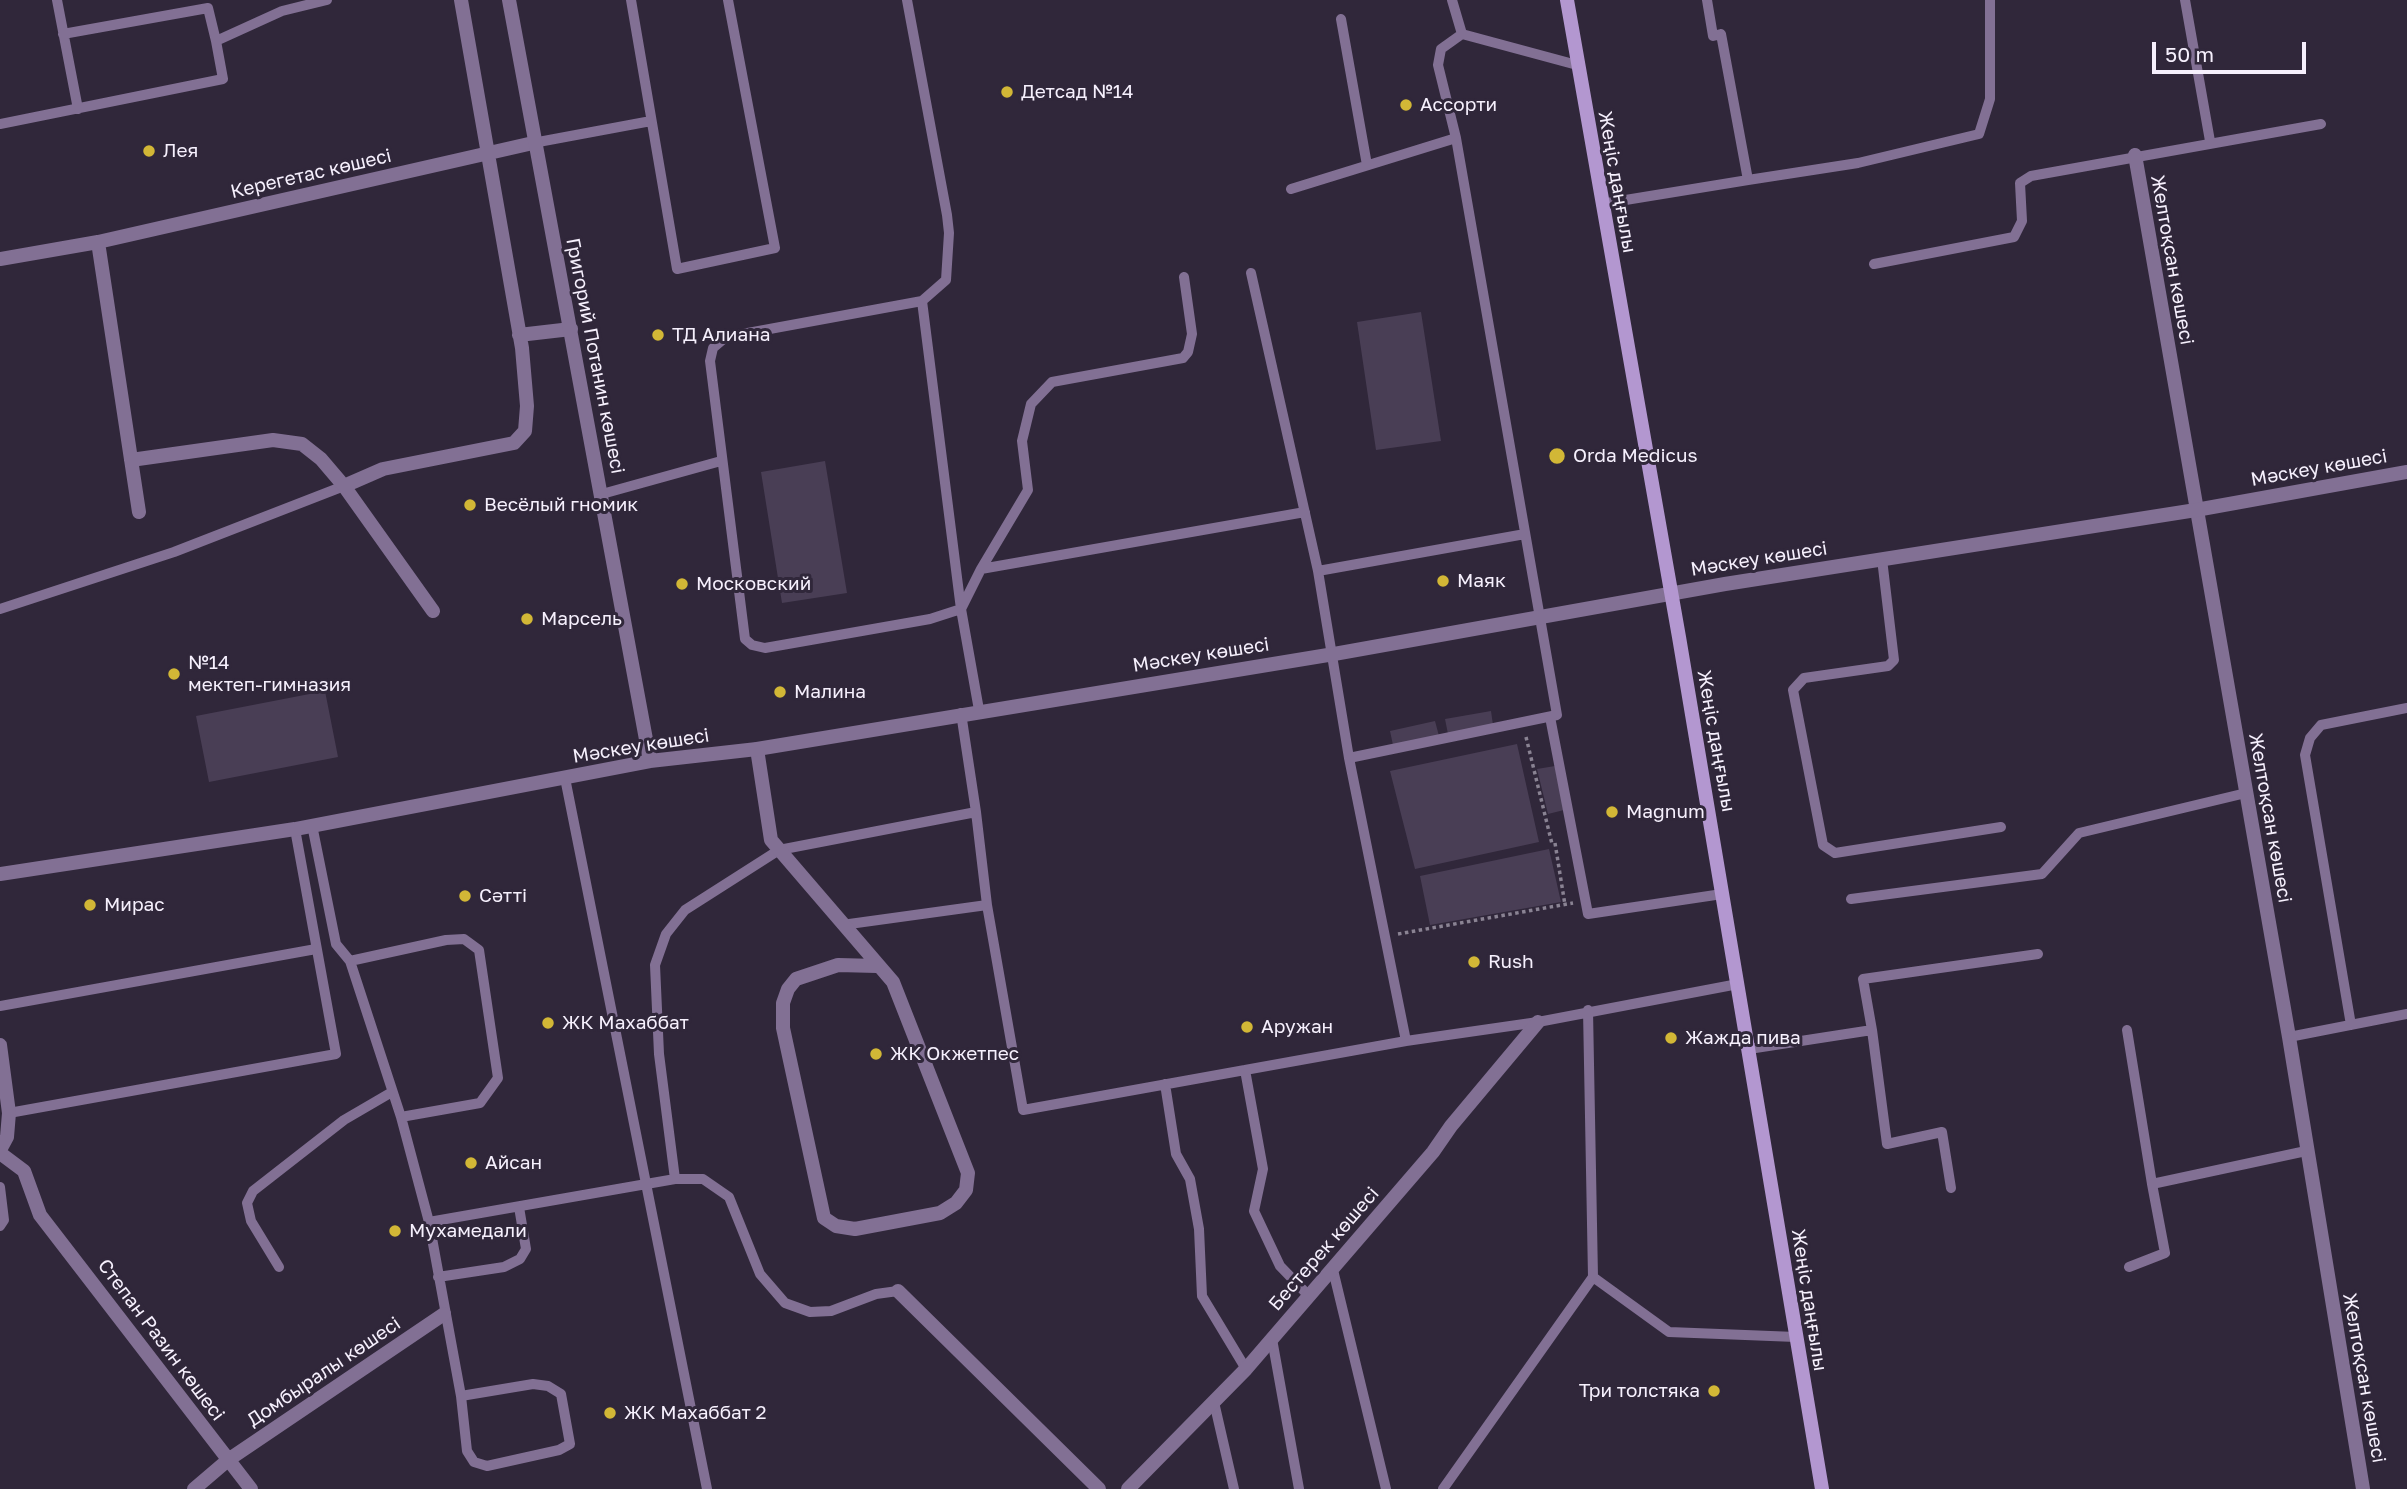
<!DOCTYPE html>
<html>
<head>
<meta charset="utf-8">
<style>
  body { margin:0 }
  #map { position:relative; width:2407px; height:1489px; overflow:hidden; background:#30273a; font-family:"Golos Text",sans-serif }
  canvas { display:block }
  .scale { position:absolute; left:2152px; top:42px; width:154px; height:32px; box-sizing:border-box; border:4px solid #f6f0fd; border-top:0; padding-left:9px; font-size:21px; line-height:24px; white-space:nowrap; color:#f6f0fd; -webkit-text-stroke:5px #30273a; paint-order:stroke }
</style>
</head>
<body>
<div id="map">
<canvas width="2407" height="1489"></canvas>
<div class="scale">50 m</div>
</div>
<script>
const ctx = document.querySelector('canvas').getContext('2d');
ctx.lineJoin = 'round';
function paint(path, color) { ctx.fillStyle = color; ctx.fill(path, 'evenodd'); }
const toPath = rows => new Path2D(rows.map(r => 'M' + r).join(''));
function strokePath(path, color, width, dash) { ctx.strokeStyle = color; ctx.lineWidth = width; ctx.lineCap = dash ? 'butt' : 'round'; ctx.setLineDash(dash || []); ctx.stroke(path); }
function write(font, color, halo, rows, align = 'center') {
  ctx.font = font + ' "Golos Text",sans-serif'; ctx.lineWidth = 6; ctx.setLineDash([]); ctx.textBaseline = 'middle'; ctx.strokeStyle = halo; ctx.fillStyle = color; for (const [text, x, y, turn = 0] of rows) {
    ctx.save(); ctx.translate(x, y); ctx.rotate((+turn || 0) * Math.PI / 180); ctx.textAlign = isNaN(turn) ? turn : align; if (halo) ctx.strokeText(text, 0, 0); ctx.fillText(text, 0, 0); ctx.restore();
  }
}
paint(toPath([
  [1421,312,1441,441,1376,450,1357,322],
  [825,461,847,593,782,603,761,472],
  [325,691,338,757,209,782,196,716],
  [1491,711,1493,725,1448,734,1445,719],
  [1435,721,1439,736,1393,745,1390,731],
  [1517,744,1539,842,1415,869,1390,771],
  [1555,766,1564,810,1548,814,1537,769],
  [1549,849,1561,902,1430,925,1420,876]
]), '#493e55');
strokePath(toPath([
  [1526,737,1552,844],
  [1555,843,1565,905],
  [1398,934,1573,903]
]), '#8a8393', 3.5, [3.5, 3.5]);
strokePath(toPath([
  [57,0,78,109],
  [631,0,677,269,775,248,728,0],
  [907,0,947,215,949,233,946,280,922,301,726,337,713,348,710,361,745,639,752,645,765,648,930,619,961,609,922,301],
  [2185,0,2210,141],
  [1341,19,1367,165],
  [63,34,208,8,216,41,282,11,327,0],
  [1462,34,1577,65],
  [0,124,223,79,216,41],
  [533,143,651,121],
  [1748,180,1858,163,1979,134,1990,99,1990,0],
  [1291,189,1456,138],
  [1601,204,1748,180,1721,34,1713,36,1707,0],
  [1874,264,2014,237,2022,221,2020,183,2031,176,2321,124],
  [1251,273,1318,571,1349,758,1406,1041],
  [602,494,721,461],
  [1882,559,1894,660,1888,666,1804,678,1793,690,1823,845,1835,853,2001,827],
  [981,569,1028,490,1022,441,1031,404,1052,382,1183,358,1188,352,1192,334,1184,277],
  [1318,571,1525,534],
  [0,609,174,552,344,486],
  [979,710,961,609,981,569,1305,512],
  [961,713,976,812],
  [1550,717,1588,914,1722,894],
  [1349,758,1557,715,1456,138,1438,65,1441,49,1462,34,1452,0],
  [565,778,707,1489],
  [312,825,336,944,350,961,401,1117,429,1222,675,1179,703,1179,729,1197,760,1274,785,1303,810,1312,831,1311,876,1294,898,1291],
  [1851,899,2042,874,2079,833,2246,793],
  [842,925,987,905],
  [350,961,446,940,464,939,479,950,498,1078,480,1103,401,1117],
  [0,1006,316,949],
  [1588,1010,1593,1277,1669,1332,1796,1337],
  [2351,1025,2305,755,2310,738,2321,725,2407,708],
  [1872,1030,1863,979,2038,954],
  [2127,1030,2152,1184,2306,1151],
  [2289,1037,2407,1014],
  [1749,1049,1872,1030,1887,1144,1942,1132,1951,1188],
  [1245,1070,1263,1169,1254,1211,1280,1266,1308,1295],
  [1165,1084,1176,1154,1190,1179,1199,1229,1202,1296,1246,1369],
  [9,1113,336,1054,295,829],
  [675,1179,659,1054,655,965,666,934,685,910,779,850,976,812,987,905,1023,1110,1406,1041,1538,1022,1738,984],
  [0,1187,4,1220,0,1226],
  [429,1222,461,1396,467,1451,474,1462,487,1466,559,1450,570,1444,561,1394,548,1386,533,1384,461,1396],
  [279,1267,251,1221,247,1203,253,1191,344,1120,392,1092],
  [2129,1267,2165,1253,2152,1184],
  [1333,1270,1386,1489],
  [438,1277,504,1267,520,1259,526,1249,519,1207],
  [1272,1339,1299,1489],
  [1214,1402,1234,1489],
  [1443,1489,1593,1277]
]), '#827094', 10);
strokePath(toPath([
  [2135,155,2289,1037,2363,1489],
  [98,242,139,512],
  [0,259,98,242,533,143],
  [519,335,571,329],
  [131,460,273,440,302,444,321,459,344,486,433,611],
  [344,486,383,469,514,443,525,431,527,406,522,348,461,0],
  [757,749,771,840,893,982,968,1173,966,1190,956,1203,940,1213,855,1229,836,1226,824,1218,783,1028,783,1003,788,989,796,979,838,965,877,966],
  [0,1045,9,1113,7,1137,0,1150],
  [0,1153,24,1171,40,1215,251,1489],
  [898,1291,1099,1489],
  [194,1489,228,1460,444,1314],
  [1128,1489,1246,1369,1433,1152,1451,1126,1538,1022]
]), '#827094', 14);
strokePath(toPath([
  [509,0,650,761],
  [0,874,295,829,650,761,757,749,1334,654,1725,584,2196,510,2407,472]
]), '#827094', 14);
strokePath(toPath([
  [1567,0,1679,637,1822,1489]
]), '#b397d0', 14);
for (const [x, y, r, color] of [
  [1007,92,7,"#d2b736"],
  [1406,105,7,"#d2b736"],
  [149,151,7,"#d2b736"],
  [658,335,7,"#d2b736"],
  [1557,456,9,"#d2b736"],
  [470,505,7,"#d2b736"],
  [1443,581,7,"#d2b736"],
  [682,584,7,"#d2b736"],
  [527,619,7,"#d2b736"],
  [174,674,7,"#d2b736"],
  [780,692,7,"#d2b736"],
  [1612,812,7,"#d2b736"],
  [465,896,7,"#d2b736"],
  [90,905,7,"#d2b736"],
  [1474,962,7,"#d2b736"],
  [548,1023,7,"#d2b736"],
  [1247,1027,7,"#d2b736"],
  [1671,1038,7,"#d2b736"],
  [876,1054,7,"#d2b736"],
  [471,1163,7,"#d2b736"],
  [395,1231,7,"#d2b736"],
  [1714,1391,7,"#d2b736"],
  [610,1413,7,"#d2b736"]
]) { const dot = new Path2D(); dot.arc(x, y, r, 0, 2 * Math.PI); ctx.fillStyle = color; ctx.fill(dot); strokePath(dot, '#30273a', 2.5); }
write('19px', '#f6f0fd', '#30273a', [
  ["Детсад №14",1021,92],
  ["Ассорти",1420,105],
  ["Лея",163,151],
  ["ТД Алиана",672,335],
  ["Orda Medicus",1573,456],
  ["Весёлый гномик",484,505],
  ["Маяк",1457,581],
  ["Московский",696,584],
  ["Марсель",541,619],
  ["№14",188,663],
  ["мектеп-гимназия",188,685],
  ["Малина",794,692],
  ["Magnum",1626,812],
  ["Сәтті",479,896],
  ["Мирас",104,905],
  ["Rush",1488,962],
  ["ЖК Махаббат",562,1023],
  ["Аружан",1261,1027],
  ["Жажда пива",1685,1038],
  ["ЖК Окжетпес",890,1054],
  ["Айсан",485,1163],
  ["Мухамедали",409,1231],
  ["Три толстяка",1700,1391,"right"],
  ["ЖК Махаббат 2",624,1413]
], 'left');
write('19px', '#f6f0fd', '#30273a', [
  ["Керегетас көшесі",311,174,-13],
  ["Жеңіс даңғылы",1617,182,80],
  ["Желтоқсан көшесі",2172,260,80],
  ["Григорий Потанин көшесі",595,356,79],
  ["Мәскеу көшесі",2319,468,-10],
  ["Мәскеу көшесі",1759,559,-9],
  ["Мәскеу көшесі",1201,655,-9],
  ["Жеңіс даңғылы",1716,741,80],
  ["Мәскеу көшесі",641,746,-9],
  ["Желтоқсан көшесі",2270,818,80],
  ["Бестерек көшесі",1324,1249,-49],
  ["Жеңіс даңғылы",1809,1300,81],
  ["Степан Разин көшесі",161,1340,53],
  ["Домбыралы көшесі",324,1372,-34],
  ["Желтоқсан көшесі",2364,1378,80]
]);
</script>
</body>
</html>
